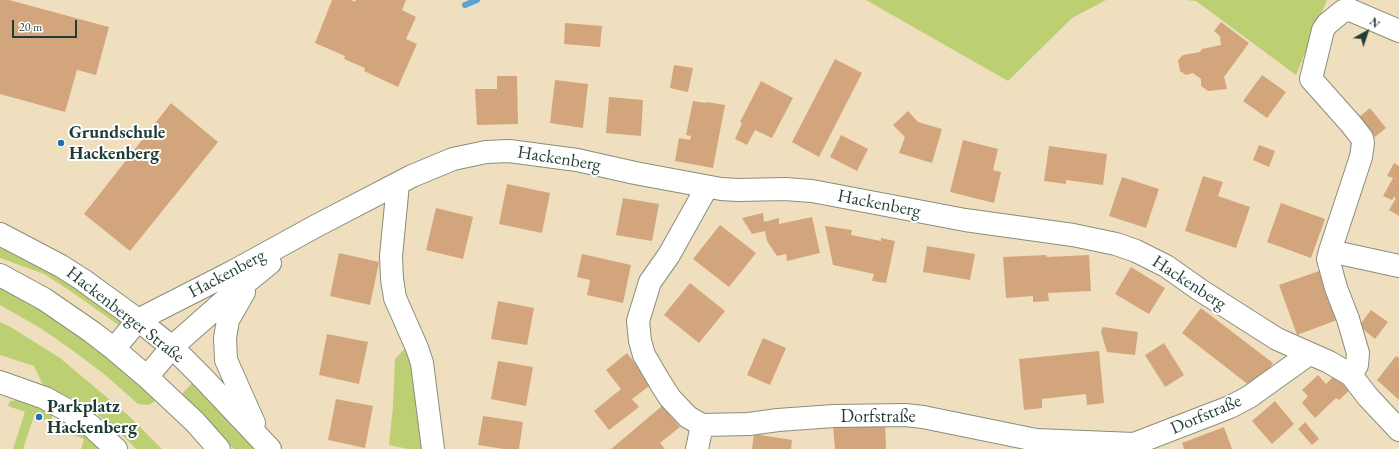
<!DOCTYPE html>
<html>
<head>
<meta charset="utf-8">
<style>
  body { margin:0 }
  #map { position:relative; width:1399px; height:449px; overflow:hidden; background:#f0dfbf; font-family:"EB Garamond",serif }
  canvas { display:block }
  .north { position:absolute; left:1347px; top:12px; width:40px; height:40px; -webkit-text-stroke:3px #fff; paint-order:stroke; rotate:40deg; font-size:11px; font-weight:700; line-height:16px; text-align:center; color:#1f3d34 }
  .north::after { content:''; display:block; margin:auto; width:14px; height:18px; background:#1f3d34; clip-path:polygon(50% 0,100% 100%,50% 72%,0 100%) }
  .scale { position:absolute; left:12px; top:20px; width:65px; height:18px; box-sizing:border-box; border:2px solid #1f3d34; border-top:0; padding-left:5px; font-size:12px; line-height:14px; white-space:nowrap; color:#1f3d34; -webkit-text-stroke:3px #fff; paint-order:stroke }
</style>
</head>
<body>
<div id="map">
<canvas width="1399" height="449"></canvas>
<div class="north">N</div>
<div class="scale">20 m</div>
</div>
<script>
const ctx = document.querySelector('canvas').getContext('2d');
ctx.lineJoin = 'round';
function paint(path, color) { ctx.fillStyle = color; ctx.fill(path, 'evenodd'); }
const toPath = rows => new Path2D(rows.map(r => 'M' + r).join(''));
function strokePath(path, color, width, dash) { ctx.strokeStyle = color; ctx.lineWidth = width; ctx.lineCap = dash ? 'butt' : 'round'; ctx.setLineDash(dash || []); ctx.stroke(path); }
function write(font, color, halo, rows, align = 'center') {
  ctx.font = font + ' "EB Garamond",serif'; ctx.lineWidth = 4; ctx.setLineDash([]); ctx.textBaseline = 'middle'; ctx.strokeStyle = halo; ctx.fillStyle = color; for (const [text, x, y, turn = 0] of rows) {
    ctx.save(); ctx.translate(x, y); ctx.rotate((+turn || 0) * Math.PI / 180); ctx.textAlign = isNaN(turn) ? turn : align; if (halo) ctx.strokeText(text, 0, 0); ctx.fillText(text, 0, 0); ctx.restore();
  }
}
paint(toPath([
  [866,0,1106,0,1072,18,1008,81],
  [1186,0,1327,0,1296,75,1196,1],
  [0,246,51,272,82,292,121,320,120,324,117,324,69,290,44,274,0,258],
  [0,287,15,294,57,319,106,354,157,399,151,404,147,405,138,404,104,374,72,350,42,329,0,305],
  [0,322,9,326,60,358,128,415,162,449,136,449,121,434,89,407,43,385,34,366,0,355],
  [407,346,414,359,424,449,408,449,389,445,393,406,395,359],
  [193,382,256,449,234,449,181,395],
  [17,400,47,411,52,415,52,418,49,421,34,416,23,449,13,449,25,412,8,406,10,401],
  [73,425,106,449,81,449,84,439,67,433,67,430,70,426]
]), '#bccf73');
strokePath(toPath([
  [465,5,477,0]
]), '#5aa4d1', 6);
paint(toPath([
  [0,0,9,0,109,27,96,75,77,70,65,112,0,94],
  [332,0,351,0,355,2,356,0,406,0,402,10,416,17,406,39,417,44,398,87,364,71,365,68,344,59,345,56,315,43],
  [1221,22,1249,43,1224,77,1227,89,1208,91,1201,86,1201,79,1193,73,1186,75,1180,71,1178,60,1183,55,1200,52,1202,49,1221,45,1220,36,1214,31],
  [565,23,602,26,600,47,564,44],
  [835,59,862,73,819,157,792,142],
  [674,65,693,68,688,92,670,88],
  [1262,75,1286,92,1267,118,1243,101],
  [497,76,517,76,518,124,477,125,475,89,497,89],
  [555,80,588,84,583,128,550,123],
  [761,81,793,98,772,138,755,130,747,145,735,139,742,123,740,122],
  [609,97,643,100,641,136,606,133],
  [693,101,706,103,706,102,725,105,713,168,675,161,679,138,690,140,691,136,686,135],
  [171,103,218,142,130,251,84,214],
  [1370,108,1386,128,1375,137,1359,117],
  [908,111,918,122,942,129,932,163,899,153,905,137,893,125],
  [841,135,868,149,857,171,830,157],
  [963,140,998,149,993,170,1001,172,994,203,950,192],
  [1259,145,1275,151,1269,167,1253,160],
  [1049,146,1107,154,1103,185,1066,180,1066,184,1044,181],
  [1394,163,1399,166,1399,216,1389,210,1396,198,1394,197,1392,200,1383,196,1393,178,1387,176],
  [1203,176,1223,182,1218,196,1250,207,1236,248,1185,231],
  [1122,177,1159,189,1146,228,1109,216],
  [507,184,550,193,542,233,499,224],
  [623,198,659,204,652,241,616,235],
  [1281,203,1325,219,1311,258,1267,242],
  [436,208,473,217,463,259,426,250],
  [763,213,764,222,779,218,779,224,812,217,820,253,787,261,786,254,777,256,767,241,765,231,752,234,742,218],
  [720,225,756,253,729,287,693,259],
  [825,226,852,230,851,235,881,241,881,238,895,241,886,283,872,281,874,274,833,265],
  [927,246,975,254,970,280,923,272],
  [339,253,379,262,370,305,330,296],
  [582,254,631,265,623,303,587,295,590,280,577,277],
  [1046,255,1047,257,1089,255,1091,291,1048,293,1049,301,1033,302,1033,296,1006,298,1003,257],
  [1131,267,1165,288,1149,314,1115,294],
  [1319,271,1337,320,1297,335,1279,285],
  [690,283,725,311,699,343,664,315],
  [498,301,534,308,527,345,491,339],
  [1201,308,1273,363,1254,389,1182,333],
  [1371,310,1388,322,1375,339,1359,326],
  [1103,327,1138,332,1135,355,1107,352,1101,332],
  [327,334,368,342,359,384,319,375],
  [763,338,786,348,770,385,747,375],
  [1164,343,1184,375,1165,387,1145,355],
  [1099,351,1104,403,1087,405,1086,394,1042,399,1042,408,1024,410,1019,359],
  [627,353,652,384,632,399,639,407,609,430,594,411,621,389,606,370],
  [1396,356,1399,358,1399,400,1377,380],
  [498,361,533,367,526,406,491,399],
  [1318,375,1326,384,1335,375,1350,390,1339,400,1336,398,1315,418,1302,403,1308,396,1302,390],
  [336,399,373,406,365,448,328,440],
  [1275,401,1294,424,1272,444,1252,421],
  [662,406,680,427,660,443,665,449,611,449],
  [483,416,523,422,519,449,504,449,478,445],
  [1305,422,1319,439,1312,445,1298,429],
  [885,423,886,449,835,449,833,425],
  [1224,427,1232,449,1184,449,1182,443],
  [754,434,792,440,791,449,752,449]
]), '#d3a57d');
const minor = toPath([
  [398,184,391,256,392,279,395,298,417,348,422,363,433,449],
  [707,187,669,255,650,282,638,321,640,341,644,355,661,384,670,398,688,417,702,425,749,424,778,420,834,416,905,415,923,417,1036,440,1134,444,1230,407,1249,397,1309,354],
  [0,234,61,266,83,280,138,320,172,347,203,378,270,449],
  [1330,251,1399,266],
  [0,275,44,299,92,332,114,349,147,377,195,422,219,449],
  [244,292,228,320,225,338,226,360,254,423],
  [114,349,138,320,234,271,316,226,412,176,453,159,486,152,509,151,577,160,635,173,721,189,738,190,785,189,812,191,965,220,1073,235,1116,244,1136,251,1166,266,1200,290,1277,339,1329,362,1351,375,1368,397,1399,430],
  [1351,375,1357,365,1358,353,1348,319,1336,288,1328,259,1330,251,1361,157,1363,143,1362,138,1351,124,1311,79,1323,30,1327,24,1343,11,1350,10,1399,31],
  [147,377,172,347,232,294,270,263],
  [0,382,45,398,65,409,91,426,116,449],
  [697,449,702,425]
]);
strokePath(minor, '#888e7a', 24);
strokePath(minor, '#fff', 22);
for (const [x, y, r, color] of [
  [61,143,4,"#1f6fb2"],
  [39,417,4,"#1f6fb2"]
]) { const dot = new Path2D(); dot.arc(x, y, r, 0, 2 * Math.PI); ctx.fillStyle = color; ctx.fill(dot); strokePath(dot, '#fff', 1.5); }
write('bold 18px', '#1f3d34', '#fff', [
  ["Grundschule",69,133],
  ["Hackenberg",69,154],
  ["Parkplatz",47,407],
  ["Hackenberg",47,428]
], 'left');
write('18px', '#1f3d34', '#fff', [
  ["Hackenberg",559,159,9],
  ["Hackenberg",879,204,11],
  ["Hackenberg",227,274,-28],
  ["Hackenberg",1189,283,33],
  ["Hackenberger Straße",125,315,38],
  ["Dorfstraße",1206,415,-23],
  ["Dorfstraße",878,417]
]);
</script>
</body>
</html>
